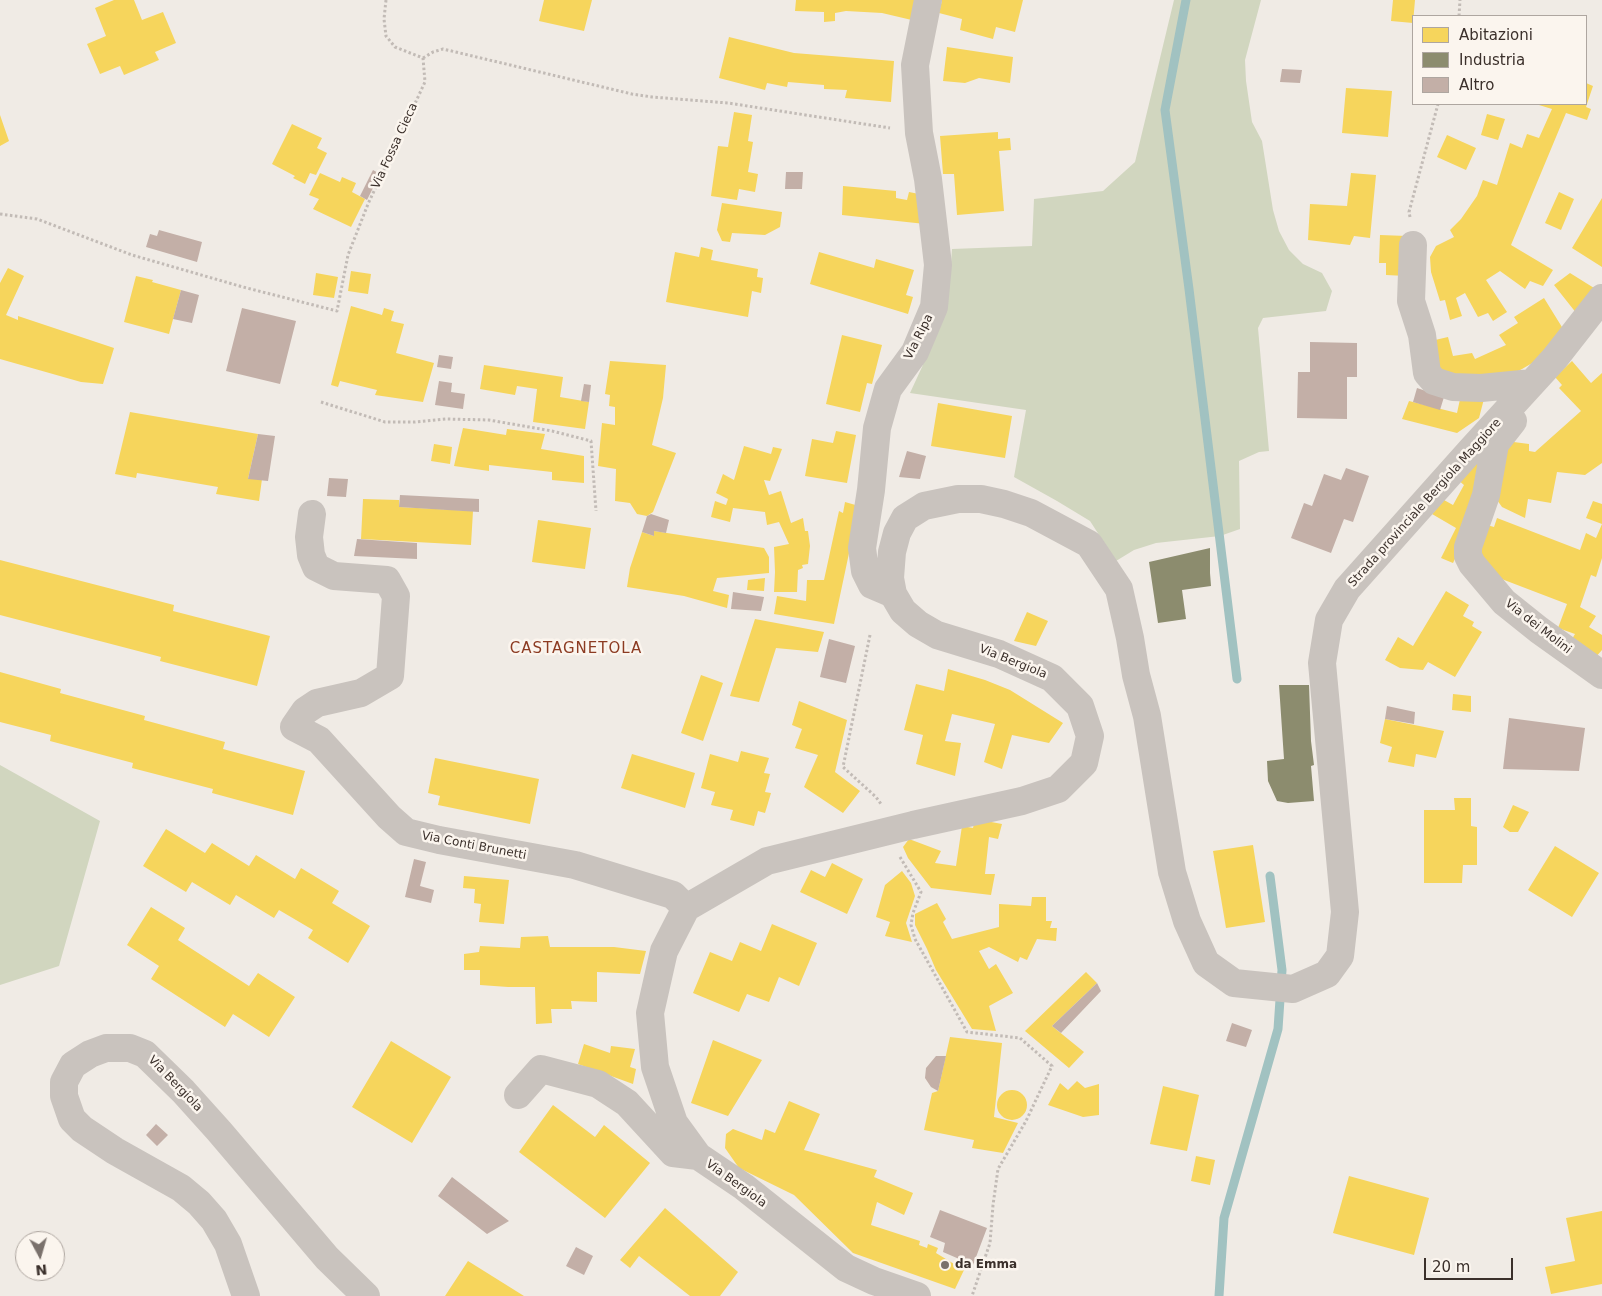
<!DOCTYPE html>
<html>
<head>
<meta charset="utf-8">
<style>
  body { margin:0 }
  #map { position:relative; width:1602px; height:1296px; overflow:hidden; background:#f0ebe5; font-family:"DejaVu Sans",sans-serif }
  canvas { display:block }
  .legend { position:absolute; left:1412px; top:15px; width:175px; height:90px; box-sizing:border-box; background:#fbf5ee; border:1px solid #aea6a0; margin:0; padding:6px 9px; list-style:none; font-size:15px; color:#3b302b }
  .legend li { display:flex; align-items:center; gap:10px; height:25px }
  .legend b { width:25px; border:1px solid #aea6a0 }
  .north { position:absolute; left:15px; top:1231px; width:50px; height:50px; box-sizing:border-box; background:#fbf5ee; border:1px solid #aea6a0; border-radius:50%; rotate:174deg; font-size:14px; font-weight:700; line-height:20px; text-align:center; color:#3b302b }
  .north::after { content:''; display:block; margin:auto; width:18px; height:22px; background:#7a716c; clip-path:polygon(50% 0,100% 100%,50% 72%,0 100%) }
  .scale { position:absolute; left:1424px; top:1258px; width:89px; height:22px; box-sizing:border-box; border:2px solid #3b302b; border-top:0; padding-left:6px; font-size:15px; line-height:18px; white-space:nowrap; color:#3b302b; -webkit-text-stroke:4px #fbf5ee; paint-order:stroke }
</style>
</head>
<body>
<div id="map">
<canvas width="1602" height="1296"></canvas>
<ul class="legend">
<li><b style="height:14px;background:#f6d55c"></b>Abitazioni</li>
<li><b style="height:14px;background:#8c8c6e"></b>Industria</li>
<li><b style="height:14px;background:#c3afa7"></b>Altro</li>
</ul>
<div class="north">N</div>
<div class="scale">20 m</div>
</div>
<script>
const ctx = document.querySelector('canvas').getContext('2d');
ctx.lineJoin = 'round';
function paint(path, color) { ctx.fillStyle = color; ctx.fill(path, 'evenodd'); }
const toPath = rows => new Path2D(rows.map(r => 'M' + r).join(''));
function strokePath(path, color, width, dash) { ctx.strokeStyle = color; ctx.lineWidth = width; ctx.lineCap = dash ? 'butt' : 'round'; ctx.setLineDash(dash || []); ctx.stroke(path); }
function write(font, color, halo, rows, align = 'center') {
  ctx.font = font + ' "DejaVu Sans",sans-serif'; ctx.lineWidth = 5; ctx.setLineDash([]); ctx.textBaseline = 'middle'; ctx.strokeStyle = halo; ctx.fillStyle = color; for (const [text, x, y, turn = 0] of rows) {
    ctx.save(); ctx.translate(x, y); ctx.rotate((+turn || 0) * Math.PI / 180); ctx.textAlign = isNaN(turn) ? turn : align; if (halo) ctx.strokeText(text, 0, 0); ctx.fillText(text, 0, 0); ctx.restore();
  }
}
paint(toPath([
  [1174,0,1261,0,1245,60,1246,81,1252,122,1262,141,1273,210,1279,231,1289,250,1303,264,1322,273,1332,291,1326,311,1263,318,1258,328,1269,451,1259,452,1239,461,1240,529,1220,536,1156,543,1134,550,1116,561,1090,521,1057,501,1014,477,1026,410,910,393,922,367,949,289,952,249,1032,246,1034,199,1103,191,1135,162],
  [0,765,100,821,59,966,0,985]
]), '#d1d6bf');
paint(toPath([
  [114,0,134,0,142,20,163,12,176,43,155,52,159,60,124,75,120,66,100,74,87,44,106,36,95,8],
  [544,0,592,0,584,31,539,21],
  [796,0,920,0,916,21,882,13,846,11,835,13,835,21,824,22,824,12,795,11],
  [942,0,1023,0,1015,32,996,27,993,39,960,30,962,19,939,13],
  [1393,0,1415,0,1413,23,1391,21],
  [729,37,794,53,894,61,891,102,845,98,847,90,824,89,824,85,788,82,787,87,767,83,765,90,719,78],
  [947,47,1013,57,1010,83,979,78,965,83,943,81],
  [1586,83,1593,86,1586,107,1591,109,1587,120,1566,113,1511,245,1553,270,1543,286,1530,281,1525,289,1500,271,1486,280,1507,312,1493,321,1488,313,1478,317,1465,293,1456,298,1462,316,1450,320,1445,300,1440,301,1431,272,1430,257,1436,246,1454,237,1450,230,1461,219,1477,196,1483,180,1497,185,1510,143,1522,148,1527,134,1539,138,1552,109,1539,105,1540,104,1586,104],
  [1346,88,1392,91,1388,137,1342,133],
  [734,112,752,115,748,141,753,142,748,172,758,174,755,192,739,189,737,200,711,196,718,146,728,147],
  [1487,114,1505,119,1498,140,1481,135],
  [0,115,9,141,0,146],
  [292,124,322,138,317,148,327,153,316,175,310,173,305,184,293,178,295,176,272,164],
  [998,132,998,139,1010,138,1011,150,999,151,1004,211,957,215,954,174,943,174,940,136],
  [1447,135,1476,148,1466,170,1437,157],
  [320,173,340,182,342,177,356,183,352,192,365,199,351,227,313,209,319,199,309,195],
  [1351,173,1376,175,1370,238,1354,236,1350,245,1308,240,1310,204,1347,206],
  [843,186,896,191,896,198,907,200,909,192,924,195,925,224,842,215],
  [1559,192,1574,199,1561,230,1545,223],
  [1602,198,1602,267,1572,248],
  [722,203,782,212,780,227,765,235,732,233,730,242,722,241,717,230],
  [1380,235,1407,236,1406,276,1386,275,1386,263,1379,263],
  [701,247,713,250,711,260,758,269,757,277,763,278,761,293,752,291,748,317,666,302,675,252,699,257],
  [819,252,874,268,876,259,914,270,906,295,913,297,908,314,810,284],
  [8,268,24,276,6,315,18,320,18,316,114,348,103,384,81,382,0,359,0,283],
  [351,271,371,274,368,294,348,291],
  [316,273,338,277,334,298,313,295],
  [1570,273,1594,288,1577,314,1554,285],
  [136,276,153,280,152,282,181,290,169,334,124,322],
  [1544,298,1565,332,1541,358,1522,369,1501,380,1439,376,1435,340,1448,337,1453,356,1472,353,1475,359,1506,345,1499,335,1518,323,1514,317],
  [351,306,382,315,384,308,394,311,391,321,404,324,396,353,434,363,423,402,375,395,377,390,340,381,338,387,331,385],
  [842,335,882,345,872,384,867,383,860,412,826,404],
  [610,361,666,365,663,398,652,445,676,453,653,512,647,516,637,514,630,503,615,501,616,469,598,466,602,423,615,425,615,407,609,406,610,395,605,394],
  [1572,361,1591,383,1602,373,1602,463,1585,475,1557,472,1551,503,1528,499,1525,518,1502,507,1497,500,1506,441,1529,444,1529,451,1535,452,1581,411,1559,388,1562,385,1555,377],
  [484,365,563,377,560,397,589,402,585,429,533,422,537,389,517,386,515,395,480,389],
  [1462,390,1485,395,1479,418,1457,433,1402,419,1409,401,1457,413],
  [938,403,1012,416,1005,458,931,446],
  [130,412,258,434,248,479,262,479,259,501,216,494,218,487,137,473,136,478,115,474],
  [463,428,506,435,507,429,545,434,541,449,584,456,584,483,552,480,552,472,489,465,489,471,454,466],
  [836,431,856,435,847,483,805,476,812,439,833,443],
  [434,444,452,447,450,464,431,461],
  [744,446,771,454,773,447,782,449,770,481,764,480,769,495,781,491,791,523,803,518,805,531,808,531,810,546,808,564,802,565,803,568,798,570,797,592,774,592,775,572,774,547,789,544,779,522,767,525,765,512,733,508,730,522,711,517,715,501,726,505,728,499,716,493,723,474,734,480],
  [1481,453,1476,514,1453,563,1441,558,1456,528,1432,514,1444,500,1453,505,1464,485,1458,480],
  [363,499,399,500,399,507,473,511,471,545,361,539],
  [1593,501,1602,504,1602,558,1596,577,1591,575,1580,607,1596,616,1589,627,1602,635,1602,650,1594,659,1569,644,1575,634,1558,628,1567,604,1499,578,1481,560,1479,541,1487,525,1494,527,1497,518,1580,550,1586,533,1596,538,1602,524,1586,518],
  [845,502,859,506,834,624,774,614,777,596,806,601,807,580,824,580,839,511,843,513],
  [538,520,591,528,585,569,532,562],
  [654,531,764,548,769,557,769,573,717,578,713,591,729,595,727,608,684,596,627,587,630,568,642,532,654,536],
  [0,560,174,605,173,611,270,636,257,686,160,661,161,657,0,615],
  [765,578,764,591,747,590,748,580],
  [1446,591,1469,605,1463,616,1474,622,1472,626,1482,632,1455,677,1428,662,1423,670,1400,668,1385,660,1398,637,1413,646],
  [1027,612,1048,621,1036,646,1014,641],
  [755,619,824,632,818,652,776,648,759,702,730,696],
  [948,669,985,680,1010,690,1063,723,1049,743,1012,735,1002,769,984,762,995,724,952,714,945,741,961,743,955,776,916,764,923,735,904,730,916,684,944,691],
  [0,672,61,689,60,693,145,716,144,720,225,742,223,749,305,771,293,815,212,793,213,789,132,768,133,763,50,741,51,735,0,722],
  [701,675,723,683,703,741,681,733],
  [1453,694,1471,696,1471,712,1452,710],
  [799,701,847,720,835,772,860,791,843,813,804,787,818,755,795,748,802,729,792,725],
  [1385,719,1444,731,1436,758,1416,754,1414,767,1388,762,1392,747,1380,743],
  [741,751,769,758,764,773,770,774,765,792,771,793,765,813,758,811,754,826,730,820,733,810,711,805,715,792,701,788,710,754,738,762],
  [632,754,695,773,685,808,621,788],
  [435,758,539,779,530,824,438,805,440,796,428,793],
  [1454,798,1471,798,1471,826,1477,827,1477,865,1463,865,1462,883,1424,883,1424,810,1455,810],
  [1513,805,1529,812,1518,832,1510,832,1503,827],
  [975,819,1002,824,998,839,989,837,985,874,995,874,991,895,931,888,908,858,903,847,909,839,941,851,935,863,956,866,962,826,973,828],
  [166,829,205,853,212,843,249,866,256,855,295,879,301,868,339,891,332,903,370,926,348,963,308,938,313,930,279,910,274,918,236,895,230,905,192,882,186,892,143,866],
  [1253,845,1265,922,1226,928,1213,851],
  [1555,846,1599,873,1572,917,1528,890],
  [832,863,863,879,847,914,800,892,811,870,825,877],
  [902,871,911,883,915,896,906,923,912,942,885,936,890,922,876,917,885,885],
  [464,876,509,880,504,924,479,922,481,904,474,903,475,889,463,888],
  [1032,897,1046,897,1046,921,1052,921,1050,928,1057,928,1056,941,1037,939,1027,960,1020,957,1018,962,989,947,979,951,989,969,996,964,1013,993,989,1006,996,1031,972,1029,936,970,927,949,915,925,915,914,937,903,946,919,943,922,952,939,999,927,999,904,1031,906],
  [151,907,185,928,178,940,249,986,258,973,295,997,269,1037,233,1014,225,1027,151,979,159,966,127,945],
  [772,924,817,943,799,986,779,977,769,1002,747,994,739,1012,693,993,710,952,732,961,740,942,761,951],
  [548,936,550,947,614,947,646,951,640,974,597,972,597,1002,571,1001,572,1009,551,1009,552,1023,536,1024,535,987,508,987,480,985,480,970,464,970,464,954,479,952,480,946,520,948,521,937],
  [1086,972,1097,983,1052,1026,1084,1052,1069,1068,1025,1031],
  [950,1037,1002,1043,994,1117,1018,1123,1003,1153,972,1148,974,1140,924,1130,932,1093,938,1091],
  [713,1040,762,1060,728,1116,691,1103],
  [391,1041,451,1077,412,1143,352,1107],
  [584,1044,610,1053,611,1046,635,1049,630,1067,636,1069,633,1084,578,1064],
  [1077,1081,1085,1088,1099,1084,1099,1115,1083,1117,1048,1105,1060,1083,1068,1090],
  [1163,1086,1199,1095,1187,1151,1150,1144],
  '997 1105a15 15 0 1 1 30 0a15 15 0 1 1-30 0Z',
  [789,1101,820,1114,804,1150,877,1170,874,1177,913,1193,904,1215,877,1202,871,1225,920,1241,919,1245,927,1248,928,1244,938,1248,936,1253,964,1270,955,1289,853,1253,794,1195,739,1168,725,1148,726,1134,733,1129,762,1140,765,1129,775,1133],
  [553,1105,595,1137,604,1125,650,1163,605,1218,519,1152],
  [1196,1156,1215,1160,1210,1185,1191,1181],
  [1349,1176,1429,1198,1414,1255,1333,1233],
  [665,1208,738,1272,720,1296,690,1296,639,1256,630,1268,620,1260],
  [1602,1211,1602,1284,1551,1294,1545,1267,1575,1261,1566,1218],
  [468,1261,524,1296,445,1296]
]), '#f6d55c');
paint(toPath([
  [1210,548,1210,573,1211,586,1182,590,1186,619,1158,623,1149,562],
  [1279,685,1309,685,1311,741,1314,765,1311,766,1314,801,1288,803,1277,801,1268,781,1267,761,1284,759]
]), '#8c8c6e');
strokePath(toPath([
  [1186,0,1165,110,1189,289,1237,679],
  [1219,1296,1224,1218,1278,1029,1282,970,1270,876]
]), '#a1c2c1', 9);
paint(toPath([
  [1282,69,1302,70,1300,83,1280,82],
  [373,170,380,174,367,200,360,196],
  [786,172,803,172,802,189,785,189],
  [159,230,202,242,197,262,146,247,150,234,157,236],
  [181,290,199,295,192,323,173,319],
  [242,308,296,321,280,384,226,371],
  [1310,342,1357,343,1357,377,1347,377,1347,419,1297,418,1298,372,1310,372],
  [439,355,453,357,451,369,437,367],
  [439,381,452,383,451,392,465,394,463,409,435,405],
  [584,384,591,385,589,402,581,401],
  [1417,388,1444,397,1440,410,1413,402],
  [258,434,275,436,268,481,248,479],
  [907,451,926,456,920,479,899,477],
  [1346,468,1369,476,1353,522,1344,519,1331,553,1291,538,1304,503,1312,506,1324,474,1341,480],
  [329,478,348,479,346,497,327,496],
  [400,495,479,499,479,512,399,507],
  [651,514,669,520,666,533,654,531,654,536,642,532,647,516],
  [357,539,417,543,417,559,354,556],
  [733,592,764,597,761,611,731,609],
  [829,639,855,646,846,683,820,677],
  [1387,706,1415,712,1414,724,1385,719],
  [1509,718,1585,728,1579,771,1503,769],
  [414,859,426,862,420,886,434,890,431,903,405,897],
  [1097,983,1101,991,1061,1033,1052,1026],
  [1232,1023,1252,1030,1246,1047,1226,1041],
  [936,1056,946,1056,938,1091,931,1087,925,1078,926,1068],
  [156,1124,168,1135,157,1146,146,1135],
  [452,1177,509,1221,487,1234,438,1196],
  [940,1210,987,1228,973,1265,943,1252,945,1243,930,1237],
  [576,1247,593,1256,584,1275,566,1266]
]), '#c3afa7');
strokePath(toPath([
  [386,0,384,19,386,36,395,47,423,58],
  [1459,16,1460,0],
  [423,58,433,52,443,49,632,94,652,97,728,103,890,128],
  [0,214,37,219,132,255,243,287,337,311,348,255,368,204,425,82,423,58],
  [1410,217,1409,212,1438,104],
  [321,402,385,422,415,422,446,419,489,420,552,431,591,441,596,511],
  [870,635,843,767,876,797,881,804],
  [900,857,921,892,913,913,911,925,915,939,967,1032,1020,1038,1052,1066,1026,1121,998,1169,993,1205,990,1243,972,1296]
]), '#c2bbb6', 3, [2.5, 2.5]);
strokePath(toPath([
  [1413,245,1411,301,1422,335,1427,373,1434,381,1453,387,1481,388,1532,383],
  [1513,421,1495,444,1486,495,1468,547,1468,556,1472,564,1504,602,1539,630,1602,675],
  [312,514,309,537,311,555,316,567,334,576,387,580,396,596,390,676,361,693,317,703,305,711,294,727,319,740,389,817,406,832,439,840,575,865,673,895,686,908],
  [893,594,872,585,865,571,862,548,871,490,877,428,888,389,915,352,934,307,938,265,928,179,919,133,915,65,928,0],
  [518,1095,541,1069,598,1084,627,1103,673,1153,698,1156],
  [246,1296,228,1244,214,1220,199,1203,181,1188,115,1151,82,1129,72,1119,64,1096,64,1082,73,1065,90,1054,106,1048,130,1048,145,1054,183,1091,219,1131,327,1258,366,1296],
  [917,1296,874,1281,846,1268,744,1187,698,1156,674,1123,655,1067,650,1013,664,951,686,908,767,861,913,825,1022,801,1058,789,1084,763,1090,736,1080,706,1052,678,999,654,937,635,918,624,903,611,893,594,890,578,892,552,897,533,905,518,924,506,958,499,981,499,1004,504,1031,513,1089,544,1119,589,1130,638,1136,675,1147,716,1172,872,1187,921,1206,963,1234,983,1293,989,1327,974,1340,956,1345,912,1322,663,1329,620,1347,589,1471,450,1555,358,1602,298]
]), '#c9c3be', 28);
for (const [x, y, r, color] of [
  [945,1265,5,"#7a716c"]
]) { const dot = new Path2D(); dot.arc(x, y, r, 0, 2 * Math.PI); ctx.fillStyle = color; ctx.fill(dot); strokePath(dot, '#fbf5ee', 2); }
write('12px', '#3b302b', '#fbf5ee', [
  ["Via Fossa Cieca",395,146,-65],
  ["Via Ripa",919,337,-63],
  ["Strada provinciale Bergiola Maggiore",1425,503,-48],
  ["Via dei Molini",1538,627,38],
  ["Via Bergiola",1013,662,22],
  ["Via Conti Brunetti",474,846,11],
  ["Via Bergiola",175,1084,46],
  ["Via Bergiola",736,1184,36]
]);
write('bold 12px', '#3b302b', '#fbf5ee', [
  ["da Emma",955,1265]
], 'left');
ctx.letterSpacing = '1px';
write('15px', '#8c3b22', '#fbf5ee', [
  ["CASTAGNETOLA",576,649]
]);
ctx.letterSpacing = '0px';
</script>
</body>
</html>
